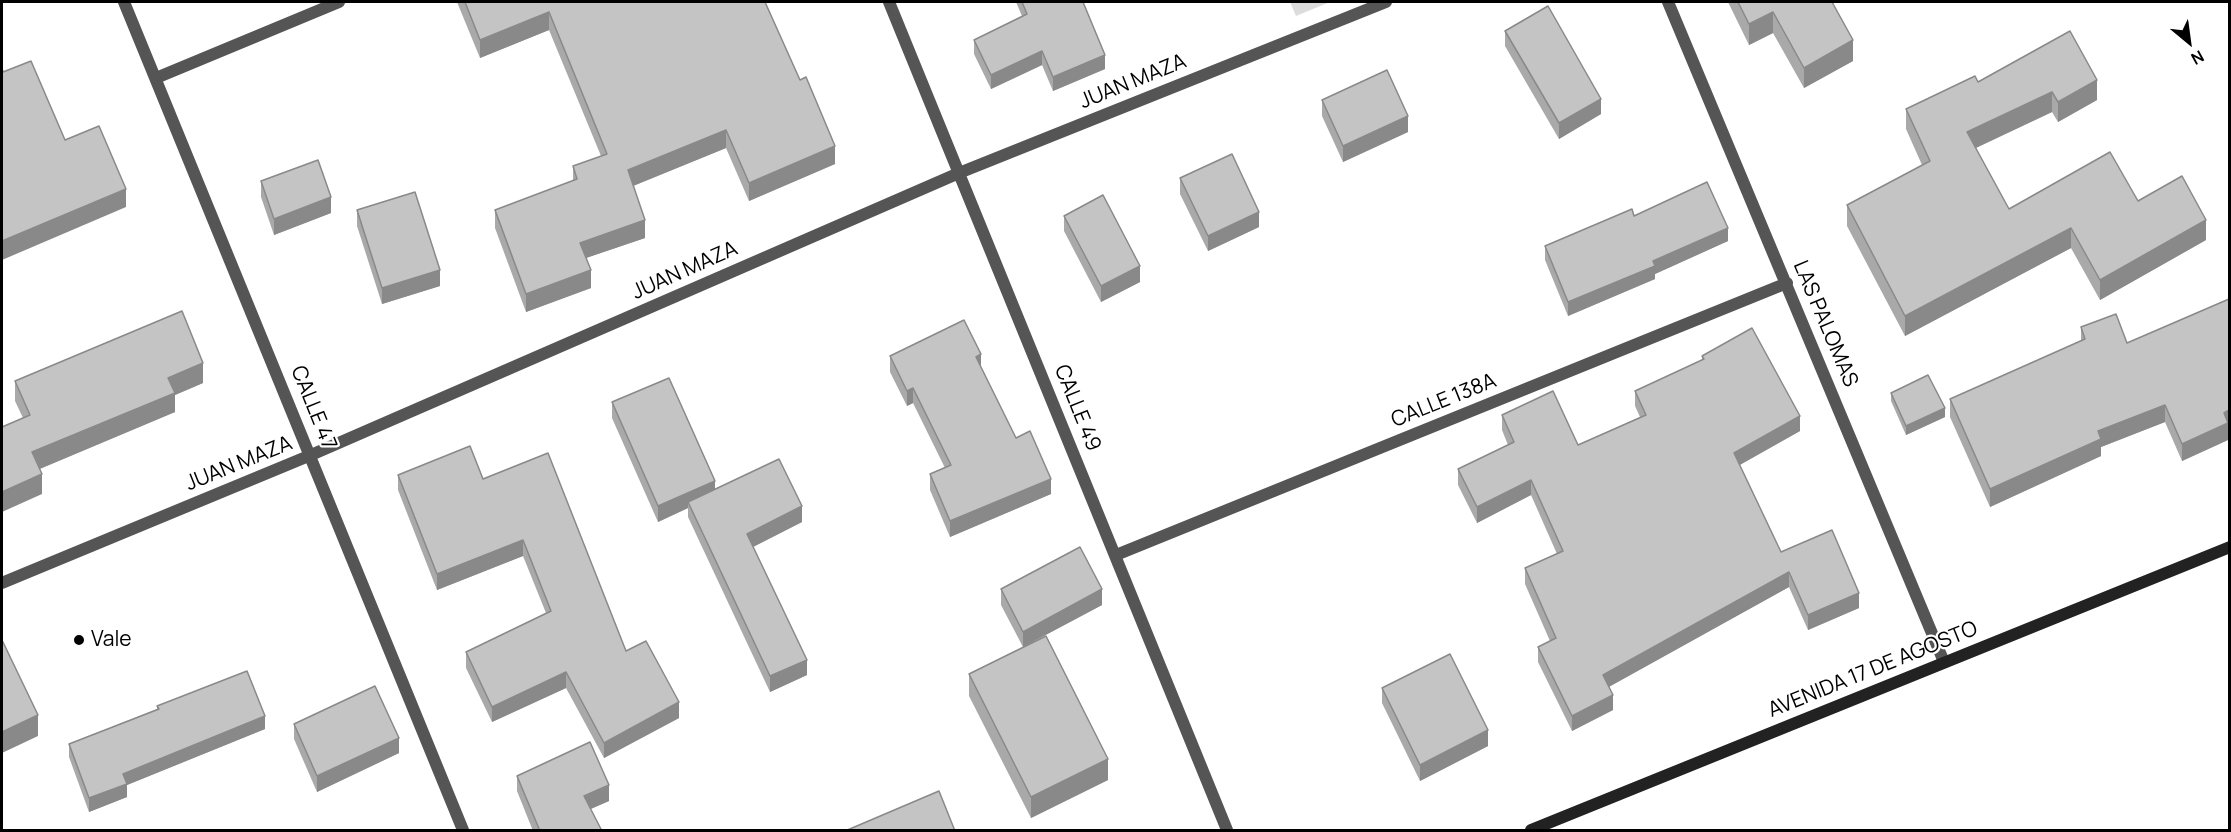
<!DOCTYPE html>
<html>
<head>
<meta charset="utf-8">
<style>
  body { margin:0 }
  #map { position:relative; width:2231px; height:832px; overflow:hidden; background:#fff; font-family:Manrope,sans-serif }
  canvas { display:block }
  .frame { position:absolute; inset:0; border:3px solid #000; pointer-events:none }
  .north { position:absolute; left:2159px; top:12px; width:60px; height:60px; -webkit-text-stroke:4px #fff; paint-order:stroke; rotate:151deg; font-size:16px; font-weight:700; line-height:24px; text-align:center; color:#000 }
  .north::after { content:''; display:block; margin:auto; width:21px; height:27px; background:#000; clip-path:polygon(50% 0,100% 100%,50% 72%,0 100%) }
</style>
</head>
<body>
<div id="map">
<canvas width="2231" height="832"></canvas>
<div class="frame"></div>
<div class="north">N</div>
</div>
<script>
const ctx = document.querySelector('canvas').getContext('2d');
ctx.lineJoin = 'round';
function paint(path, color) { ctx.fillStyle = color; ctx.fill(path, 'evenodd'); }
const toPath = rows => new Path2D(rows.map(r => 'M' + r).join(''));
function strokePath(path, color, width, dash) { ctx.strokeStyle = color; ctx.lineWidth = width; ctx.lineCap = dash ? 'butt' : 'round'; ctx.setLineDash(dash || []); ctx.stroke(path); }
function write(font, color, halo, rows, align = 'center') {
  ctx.font = font + ' Manrope,sans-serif'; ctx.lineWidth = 4.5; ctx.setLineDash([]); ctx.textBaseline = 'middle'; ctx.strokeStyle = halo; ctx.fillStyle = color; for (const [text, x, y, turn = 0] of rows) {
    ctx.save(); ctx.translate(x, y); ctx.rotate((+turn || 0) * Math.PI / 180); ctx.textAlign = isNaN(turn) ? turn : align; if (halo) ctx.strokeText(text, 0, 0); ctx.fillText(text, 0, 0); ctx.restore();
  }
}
paint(toPath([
  [1290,2,1330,2,1296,16]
]), '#dcdcdc');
strokePath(toPath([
  [156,78,339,2]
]), '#555', 12);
strokePath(toPath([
  [124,2,463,830],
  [889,2,1227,830],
  [1668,2,1944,662],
  [1116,555,1787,283],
  [2,583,311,455,959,173,1386,2]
]), '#555', 12);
strokePath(toPath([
  [1531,830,2230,547]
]), '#222', 12);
paint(toPath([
  [457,2,765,2,835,164,749,201,726,148,633,186,645,238,586,258,591,288,526,312,495,228,495,210,573,181,573,166,601,156,549,30,480,58],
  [1016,2,1083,2,1105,69,1053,91,1042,65,991,89,974,54,974,40,1022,16],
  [1728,2,1836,2,1833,3,1853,61,1804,88,1773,33,1749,45],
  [1505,31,1601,114,1559,139,1505,46],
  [2070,31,2097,100,2058,122,2052,112,1976,148,2009,209,2138,201,2206,240,2100,300,2071,248,1905,336,1847,226,1847,205,1922,165,1906,129,1906,109,1978,82],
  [1322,100,1408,132,1343,162,1322,116],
  [1180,178,1259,227,1208,251,1180,194],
  [261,181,331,213,274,235,261,197],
  [357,210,440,286,382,304,357,226],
  [1064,216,1140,282,1101,302,1064,231],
  [1634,216,1728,241,1655,274,1655,279,1568,316,1545,260,1545,246],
  [2229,299,2229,428,2228,428,2228,440,2182,461,2165,422,2101,447,2101,456,1990,507,1950,417,1950,399,2081,341,2081,327,2127,343],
  [890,356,981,367,1016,438,1051,494,950,537,930,490,930,474,945,468,913,403,907,406,890,372],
  [1702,356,1800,431,1740,465,1781,552,1859,608,1808,630,1789,587,1609,687,1613,710,1572,731,1538,662,1538,647,1550,641,1525,584,1525,568,1557,554,1531,495,1477,523,1458,485,1458,469,1508,445,1502,430,1502,415,1578,445,1640,417,1635,406,1635,391,1702,360],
  [15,381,203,383,175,395,175,412,40,469,42,494,23,418,15,401],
  [1891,393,1945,417,1906,435,1891,401],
  [612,402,715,489,802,522,753,547,807,675,770,692,688,517,688,508,658,522,612,418],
  [398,475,483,479,626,651,679,718,604,758,566,688,492,722,466,668,466,652,546,613,523,556,437,590,398,490],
  [1001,589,1102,605,1023,647,1001,605],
  [969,674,1108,780,1031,818,969,696],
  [1382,688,1488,746,1420,781,1382,703],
  [157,706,265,729,127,785,127,797,89,812,69,757,69,744,157,709],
  [294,724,399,753,317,792,294,739],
  [517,776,609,801,590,809,602,831,533,831,517,791]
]), '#a9a9a9');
paint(toPath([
  [549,12,549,30,480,58,480,40],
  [1773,12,1773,33,1749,45,1749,24],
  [1853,40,1853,61,1804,88,1804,68],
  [1042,51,1042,65,991,89,991,75],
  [1105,55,1105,69,1053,91,1053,77],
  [2097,80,2097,100,2058,122,2058,102],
  [2052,92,2052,112,1967,152,1967,132],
  [1601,99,1601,114,1559,139,1559,123],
  [1408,116,1408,132,1343,162,1343,146],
  [726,130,726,148,628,188,628,170],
  [835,146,835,164,749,201,749,183],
  [126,189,126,207,2,260,2,241],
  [331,197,331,213,274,235,274,219],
  [1259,212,1259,227,1208,251,1208,236],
  [645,220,645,238,580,260,580,243],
  [2206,220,2206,240,2100,300,2100,280],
  [1728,228,1728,241,1655,274,1655,279,1568,316,1568,302,1653,261],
  [2071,228,2071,248,1905,336,1905,316],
  [1140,266,1140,282,1101,302,1101,286],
  [440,270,440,286,382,304,382,288],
  [591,270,591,288,526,312,526,294],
  [981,354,981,370,976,357],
  [203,363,203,383,175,395,175,412,32,472,32,452,168,378],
  [913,388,913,403,907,406,907,391],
  [2165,405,2165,422,2101,447,2101,456,1990,507,1990,489,2098,431],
  [1945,408,1945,417,1906,435,1906,426],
  [2229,410,2228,440,2182,461,2182,444,2224,413],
  [1800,416,1800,431,1734,468,1734,453],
  [42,474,42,494,2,512,2,492],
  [1051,479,1051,494,950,537,950,521],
  [1531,480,1531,495,1477,523,1477,507],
  [715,481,715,496,688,502,688,508,658,522,658,506],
  [802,506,802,522,747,550,747,534],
  [523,540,523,556,437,590,437,574],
  [1789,572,1789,587,1603,690,1603,675],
  [1102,589,1102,605,1023,647,1023,632],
  [1859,593,1859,608,1808,630,1808,615],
  [807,660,807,675,770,692,770,676],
  [566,672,566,688,492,722,492,707],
  [1613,695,1613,710,1572,731,1572,716],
  [679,702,679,718,604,758,604,743],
  [38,715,38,736,2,753,2,732],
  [265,716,265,729,127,785,127,797,89,812,89,798,123,774],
  [1488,730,1488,746,1420,781,1420,765],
  [399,738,399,753,317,792,317,776],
  [1108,759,1108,780,1031,818,1031,797],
  [609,785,609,801,584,812,584,796]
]), '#898989');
const building = toPath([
  [465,2,765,2,800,80,806,77,835,146,749,183,726,130,628,170,645,220,580,243,591,270,526,294,495,210,577,179,573,166,607,154,549,12,480,40,465,2],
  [1022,2,1083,2,1105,55,1053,77,1042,51,991,75,974,40,1027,14,1022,2],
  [1738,2,1832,2,1853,40,1804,68,1773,12,1749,24,1738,2],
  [1548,6,1601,99,1559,123,1505,31,1548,6],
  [2070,31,2097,80,2058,102,2052,92,1967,132,2009,209,2110,152,2138,201,2182,176,2206,220,2100,280,2071,228,1905,316,1847,205,1930,161,1906,109,1975,76,1978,82,2070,31],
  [31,61,65,140,99,126,126,189,2,241,2,68,3,72,31,61],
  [1387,70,1408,116,1343,146,1322,100,1387,70],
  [1232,154,1259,212,1208,236,1180,178,1232,154],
  [318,160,331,197,274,219,261,181,318,160],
  [1707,182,1728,228,1653,261,1655,266,1568,302,1545,246,1632,209,1634,216,1707,182],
  [415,192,440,270,382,288,357,210,415,192],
  [1103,195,1140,266,1101,286,1064,216,1103,195],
  [2229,299,2229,410,2224,413,2228,423,2182,444,2165,405,2098,431,2101,439,1990,489,1950,399,2085,339,2081,327,2116,314,2127,343,2229,299],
  [182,311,203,363,168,378,175,393,32,452,42,474,2,492,2,427,30,415,15,381,182,311],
  [964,320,981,354,976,357,1016,438,1030,431,1051,479,950,521,930,474,951,465,913,388,907,391,890,356,964,320],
  [1752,328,1800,416,1734,453,1781,552,1832,530,1859,593,1808,615,1789,572,1603,675,1613,695,1572,716,1538,647,1556,638,1525,568,1563,551,1531,480,1477,507,1458,469,1514,442,1502,415,1553,391,1578,445,1646,415,1635,391,1704,359,1702,356,1752,328],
  [1928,375,1945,408,1906,426,1891,393,1928,375],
  [669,378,715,481,658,506,612,402,669,378],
  [470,446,483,479,548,453,626,651,646,641,679,702,604,743,566,672,492,707,466,652,551,611,523,540,437,574,398,475,470,446],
  [779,459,802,506,747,534,807,660,770,676,688,502,779,459],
  [1080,547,1102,589,1023,632,1001,589,1080,547],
  [1046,636,1108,759,1031,797,969,674,1046,636],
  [2,640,38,715,2,732,2,640],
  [1450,654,1488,730,1420,765,1382,688,1450,654],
  [247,671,265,716,123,774,127,784,89,798,69,744,159,709,157,706,247,671],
  [375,686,399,738,317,776,294,724,375,686],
  [590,742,609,785,584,796,602,831,540,831,517,776,590,742],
  [939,791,955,831,845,831,939,791]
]);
paint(building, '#c4c4c4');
strokePath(building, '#898989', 1.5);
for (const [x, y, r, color] of [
  [79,640,6,"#000"]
]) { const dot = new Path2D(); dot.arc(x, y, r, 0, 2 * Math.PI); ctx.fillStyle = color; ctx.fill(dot); strokePath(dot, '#fff', 2); }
write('21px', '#000', '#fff', [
  ["JUAN MAZA",1133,82,-22],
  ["JUAN MAZA",685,271,-24],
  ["LAS PALOMAS",1825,324,67],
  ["CALLE 138A",1444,401,-22],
  ["CALLE 47",313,408,68],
  ["CALLE 49",1077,408,68],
  ["JUAN MAZA",239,464,-22],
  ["AVENIDA 17 DE AGOSTO",1873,670,-22]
]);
write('21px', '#000', '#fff', [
  ["Vale",91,640]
], 'left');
</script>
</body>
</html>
